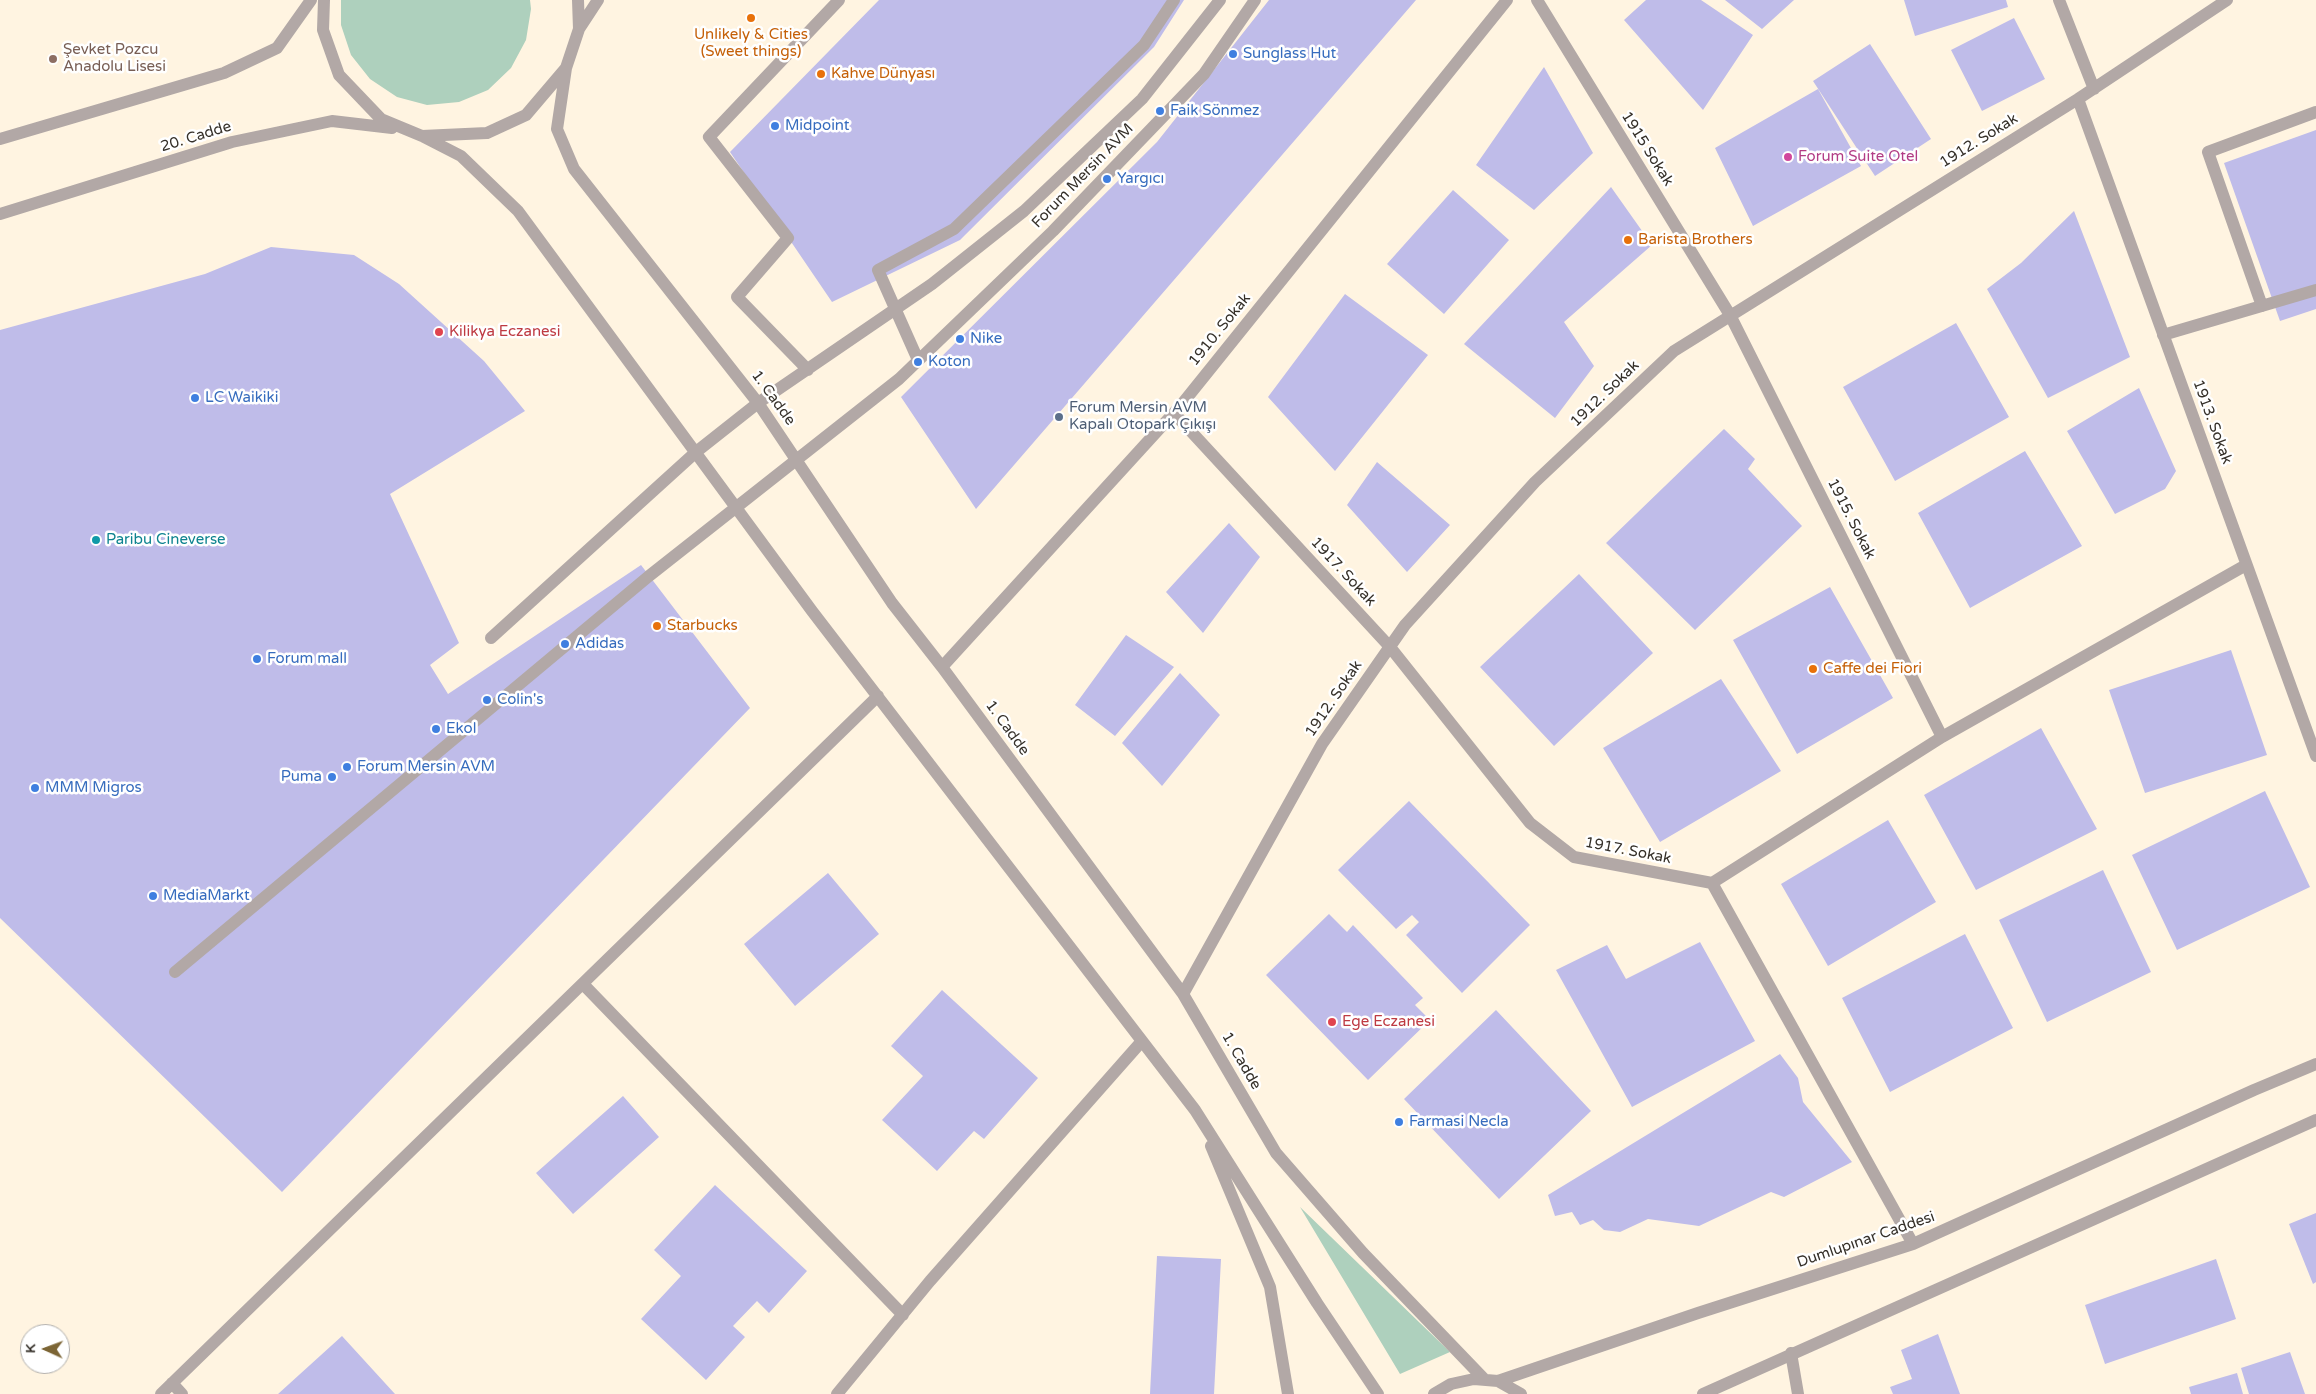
<!DOCTYPE html>
<html>
<head>
<meta charset="utf-8">
<style>
  body { margin:0 }
  #map { position:relative; width:2316px; height:1394px; overflow:hidden; background:#fff4e1; font-family:"Varela Round",sans-serif }
  canvas { display:block }
  .north { position:absolute; left:20px; top:1324px; width:50px; height:50px; box-sizing:border-box; background:#fff; border:1px solid #aeaca9; border-radius:50%; rotate:272deg; font-size:14px; font-weight:700; line-height:20px; text-align:center; color:#353029 }
  .north::after { content:''; display:block; margin:auto; width:18px; height:22px; background:#7c6535; clip-path:polygon(50% 0,100% 100%,50% 72%,0 100%) }
</style>
</head>
<body>
<div id="map">
<canvas width="2316" height="1394"></canvas>
<div class="north">K</div>
</div>
<script>
const ctx = document.querySelector('canvas').getContext('2d');
ctx.lineJoin = 'round';
function paint(path, color) { ctx.fillStyle = color; ctx.fill(path, 'evenodd'); }
const toPath = rows => new Path2D(rows.map(r => 'M' + r).join(''));
function strokePath(path, color, width, dash) { ctx.strokeStyle = color; ctx.lineWidth = width; ctx.lineCap = dash ? 'butt' : 'round'; ctx.setLineDash(dash || []); ctx.stroke(path); }
function write(font, color, halo, rows, align = 'center') {
  ctx.font = font + ' "Varela Round",sans-serif'; ctx.lineWidth = 5; ctx.setLineDash([]); ctx.textBaseline = 'middle'; ctx.strokeStyle = halo; ctx.fillStyle = color; for (const [text, x, y, turn = 0] of rows) {
    ctx.save(); ctx.translate(x, y); ctx.rotate((+turn || 0) * Math.PI / 180); ctx.textAlign = isNaN(turn) ? turn : align; if (halo) ctx.strokeText(text, 0, 0); ctx.fillText(text, 0, 0); ctx.restore();
  }
}
paint(toPath([
  [341,0,530,0,531,9,526,40,511,68,488,90,459,102,427,105,397,97,370,79,351,55,341,25],
  [1300,1207,1450,1352,1400,1374]
]), '#aed0bd');
paint(toPath([
  [879,0,1184,0,1154,47,960,240,832,302,730,152],
  [1269,0,1416,0,976,509,901,397,1157,142],
  [1646,0,1701,0,1753,35,1703,110,1624,20],
  [1725,0,1794,0,1762,29],
  [1904,0,2006,0,2008,7,1915,36],
  [2014,18,2045,79,1982,111,1951,50],
  [1870,44,1931,139,1875,176,1813,81],
  [1544,67,1593,153,1534,210,1476,165],
  [1818,89,1861,166,1753,226,1715,148],
  [2316,130,2316,309,2280,321,2224,163],
  [1611,187,1652,245,1564,322,1594,366,1555,418,1464,344],
  [1453,190,1509,240,1444,314,1387,264],
  [2074,211,2130,357,2048,398,1987,289,2021,263],
  [271,247,354,255,399,284,484,361,525,411,390,494,459,643,430,665,448,694,641,565,750,708,282,1192,0,918,0,330,205,274],
  [1345,294,1428,355,1335,471,1268,397],
  [1956,323,2009,417,1895,481,1843,387],
  [2139,388,2176,471,2165,489,2115,514,2067,431],
  [1724,429,1755,459,1748,469,1802,526,1695,630,1606,543],
  [2025,451,2082,546,1970,608,1918,513],
  [1377,462,1450,525,1407,572,1347,505],
  [1229,523,1260,557,1203,633,1166,592],
  [1579,574,1653,653,1554,746,1480,667],
  [1830,587,1893,698,1797,754,1733,640],
  [1126,635,1174,667,1115,736,1075,705],
  [2231,650,2267,755,2145,793,2109,690],
  [1180,673,1220,715,1162,786,1122,743],
  [1721,679,1781,771,1660,842,1603,748],
  [2041,728,2097,829,1976,890,1924,795],
  [2265,791,2310,887,2177,950,2132,855],
  [1409,801,1530,925,1462,993,1406,935,1419,922,1412,915,1396,929,1338,870],
  [1888,820,1936,902,1828,966,1781,884],
  [2103,870,2151,972,2047,1022,1999,920],
  [828,873,879,934,795,1006,744,944],
  [1329,914,1347,932,1353,925,1423,998,1415,1005,1430,1020,1368,1080,1266,975],
  [1965,934,2013,1028,1890,1092,1842,998],
  [1700,942,1755,1041,1632,1107,1556,970,1607,945,1626,979],
  [942,990,1038,1078,984,1139,974,1131,937,1171,882,1120,923,1076,891,1046],
  [1496,1010,1591,1111,1499,1199,1404,1099],
  [1780,1054,1798,1078,1803,1102,1852,1162,1784,1197,1771,1192,1699,1226,1648,1219,1620,1232,1604,1230,1593,1220,1580,1225,1572,1212,1555,1216,1548,1195],
  [623,1096,659,1137,573,1214,536,1173],
  [715,1185,807,1271,769,1313,757,1301,733,1326,745,1337,706,1380,641,1319,681,1276,654,1250],
  [2316,1213,2316,1282,2313,1284,2289,1224],
  [1157,1256,1221,1259,1214,1394,1150,1394],
  [2216,1259,2236,1319,2105,1364,2085,1305],
  [1938,1334,1960,1394,1893,1394,1890,1387,1912,1379,1901,1350],
  [342,1336,395,1394,278,1394],
  [2290,1352,2305,1394,2249,1394,2241,1368],
  [2237,1373,2243,1394,2191,1394,2189,1387]
]), '#bfbce9');
strokePath(toPath([
  [324,0,323,30,339,75,381,119,422,136,487,133,526,115,566,68,579,29,578,0],
  [1537,0,1730,315,1942,737],
  [2059,0,2094,89],
  [579,29,598,0],
  [566,68,557,129,574,169,758,403,892,603,942,667,1183,994,1276,1153,1363,1253,1485,1380],
  [2078,99,2316,756],
  [422,136,461,156,518,211,812,611,1195,1110,1317,1303,1378,1394],
  [0,139,224,73,277,48,311,0],
  [0,214,232,142,332,121,392,128],
  [2262,306,2208,152,2316,112],
  [2163,335,2316,290],
  [918,360,878,270,954,229,1144,45,1174,0],
  [808,370,737,297,788,238,709,137,839,0],
  [1174,413,1390,647,1530,823,1574,857,1712,883,1913,1244],
  [491,638,696,452,758,403,932,284,1024,211,1142,99,1220,0],
  [942,667,1182,404,1507,0],
  [1712,883,1942,737,2246,565],
  [175,972,649,576,899,379,1053,231,1204,74,1255,0],
  [583,984,903,1315],
  [1183,994,1322,744,1405,625,1535,482,1674,351,2078,99,2227,0],
  [1211,1146,1270,1287,1288,1394],
  [1791,1353,1798,1394],
  [1498,1381,1698,1313,1913,1244,2254,1090,2316,1064],
  [172,1383,182,1394],
  [161,1394,878,696],
  [837,1394,930,1281,1142,1041],
  [1434,1394,1451,1384,1474,1379,1498,1381,1521,1394],
  [1703,1394,2316,1120]
]), '#b2a8a6', 12);
for (const [x, y, r, color] of [
  [751,18,5,"#e8710a"],
  [1233,54,5,"#3f7fe0"],
  [53,59,5,"#8d6e63"],
  [821,74,5,"#e8710a"],
  [1160,111,5,"#3f7fe0"],
  [775,126,5,"#3f7fe0"],
  [1788,157,5,"#d1479c"],
  [1107,179,5,"#3f7fe0"],
  [1628,240,5,"#e8710a"],
  [439,332,5,"#e0444e"],
  [960,339,5,"#3f7fe0"],
  [918,362,5,"#3f7fe0"],
  [195,398,5,"#3f7fe0"],
  [1059,417,5,"#5c6f8a"],
  [96,540,5,"#0f9aa8"],
  [657,626,5,"#e8710a"],
  [565,644,5,"#3f7fe0"],
  [257,659,5,"#3f7fe0"],
  [1813,669,5,"#e8710a"],
  [487,700,5,"#3f7fe0"],
  [436,729,5,"#3f7fe0"],
  [347,767,5,"#3f7fe0"],
  [332,777,5,"#3f7fe0"],
  [35,788,5,"#3f7fe0"],
  [153,896,5,"#3f7fe0"],
  [1332,1022,5,"#e0444e"],
  [1399,1122,5,"#3f7fe0"]
]) { const dot = new Path2D(); dot.arc(x, y, r, 0, 2 * Math.PI); ctx.fillStyle = color; ctx.fill(dot); strokePath(dot, '#fff', 2); }
write('15px', '#c56008', '#fff', [
  ["Unlikely & Cities",751,35,"center"],
  ["(Sweet things)",751,52,"center"],
  ["Kahve Dünyası",831,74],
  ["Barista Brothers",1638,240],
  ["Starbucks",667,626],
  ["Caffe dei Fiori",1823,669]
], 'left');
write('15px', '#785e54', '#fff', [
  ["Şevket Pozcu",63,50],
  ["Anadolu Lisesi",63,67]
], 'left');
write('15px', '#366cbe', '#fff', [
  ["Sunglass Hut",1243,54],
  ["Faik Sönmez",1170,111],
  ["Midpoint",785,126],
  ["Yargıcı",1117,179],
  ["Nike",970,339],
  ["Koton",928,362],
  ["LC Waikiki",205,398],
  ["Adidas",575,644],
  ["Forum mall",267,659],
  ["Colin's",497,700],
  ["Ekol",446,729],
  ["Forum Mersin AVM",357,767],
  ["Puma",322,777,"right"],
  ["MMM Migros",45,788],
  ["MediaMarkt",163,896],
  ["Farmasi Necla",1409,1122]
], 'left');
write('15px', '#353029', '#fff', [
  ["20. Cadde",196,137,-17],
  ["1912. Sokak",1979,141,-32],
  ["1915 Sokak",1647,149,58],
  ["Forum Mersin AVM",1083,176,-46],
  ["1910. Sokak",1220,330,-51],
  ["1912. Sokak",1605,394,-44],
  ["1. Cadde",773,398,54],
  ["1913. Sokak",2212,422,70],
  ["1915. Sokak",1851,519,63],
  ["1917. Sokak",1343,572,47],
  ["1912. Sokak",1334,699,-56],
  ["1. Cadde",1007,728,54],
  ["1917. Sokak",1628,851,11],
  ["1. Cadde",1241,1061,60],
  ["Dumlupınar Caddesi",1866,1240,-19]
]);
write('15px', '#b23c85', '#fff', [
  ["Forum Suite Otel",1798,157]
], 'left');
write('15px', '#be3a42', '#fff', [
  ["Kilikya Eczanesi",449,332],
  ["Ege Eczanesi",1342,1022]
], 'left');
write('15px', '#4e5e75', '#fff', [
  ["Forum Mersin AVM",1069,408],
  ["Kapalı Otopark Çıkışı",1069,425]
], 'left');
write('15px', '#0d838f', '#fff', [
  ["Paribu Cineverse",106,540]
], 'left');
</script>
</body>
</html>
